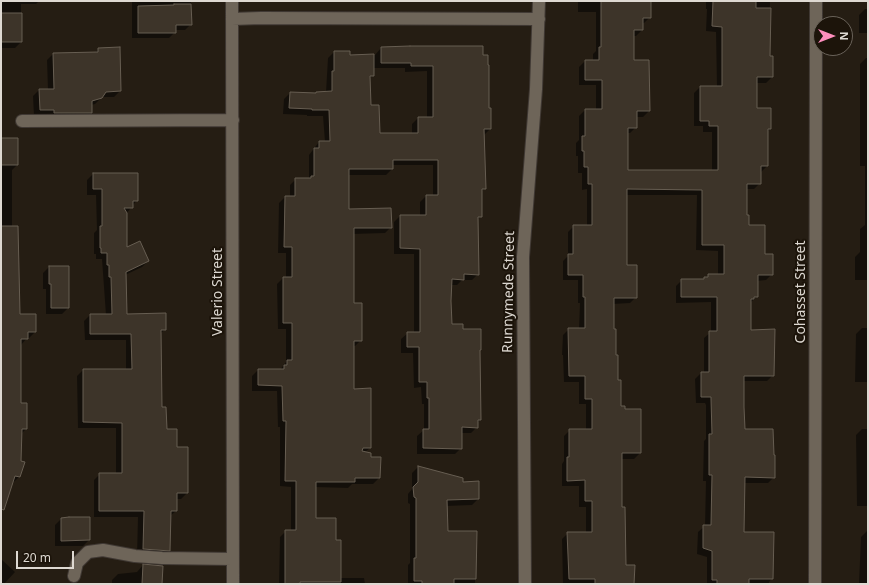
<!DOCTYPE html>
<html>
<head>
<meta charset="utf-8">
<style>
  body { margin:0 }
  #map { position:relative; width:869px; height:585px; overflow:hidden; background:#251d13; font-family:"Noto Sans",sans-serif }
  canvas { display:block }
  .frame { position:absolute; inset:0; border:2px solid #ded9d2; pointer-events:none }
  .north { position:absolute; left:813px; top:16px; width:40px; height:40px; box-sizing:border-box; background:#1c140a; border:1px solid #6a635a; border-radius:50%; rotate:90deg; font-size:11px; font-weight:700; line-height:16px; text-align:center; color:#ded9d2 }
  .north::after { content:''; display:block; margin:auto; width:14px; height:18px; background:#fe8ebd; clip-path:polygon(50% 0,100% 100%,50% 72%,0 100%) }
  .scale { position:absolute; left:16px; top:551px; width:58px; height:18px; box-sizing:border-box; border:2px solid #ded9d2; border-top:0; padding-left:5px; font-size:12px; line-height:14px; white-space:nowrap; color:#ded9d2; -webkit-text-stroke:3px #1c140a; paint-order:stroke }
</style>
</head>
<body>
<div id="map">
<canvas width="869" height="585"></canvas>
<div class="frame"></div>
<div class="north">N</div>
<div class="scale">20 m</div>
</div>
<script>
const ctx = document.querySelector('canvas').getContext('2d');
ctx.lineJoin = 'round';
function paint(path, color) { ctx.fillStyle = color; ctx.fill(path, 'evenodd'); }
const toPath = rows => new Path2D(rows.map(r => 'M' + r).join(''));
function strokePath(path, color, width, dash) { ctx.strokeStyle = color; ctx.lineWidth = width; ctx.lineCap = dash ? 'butt' : 'round'; ctx.setLineDash(dash || []); ctx.stroke(path); }
function write(font, color, halo, rows, align = 'center') {
  ctx.font = font + ' "Noto Sans",sans-serif'; ctx.lineWidth = 4; ctx.setLineDash([]); ctx.textBaseline = 'middle'; ctx.strokeStyle = halo; ctx.fillStyle = color; for (const [text, x, y, turn = 0] of rows) {
    ctx.save(); ctx.translate(x, y); ctx.rotate((+turn || 0) * Math.PI / 180); ctx.textAlign = isNaN(turn) ? turn : align; if (halo) ctx.strokeText(text, 0, 0); ctx.fillText(text, 0, 0); ctx.restore();
  }
}
paint(toPath([
  [1,1,39,1,36,4,21,4,21,42,15,48,1,48],
  [132,1,191,1,191,24,185,30,175,30,175,32,169,38,132,38],
  [578,1,650,1,650,17,644,23,642,23,642,30,636,36,633,36,633,61,649,111,643,117,636,117,636,127,630,133,627,133,627,171,712,171,712,132,703,132,703,126,694,126,694,93,700,87,717,87,716,32,706,31,707,9,706,9,706,1,770,1,769,57,772,77,766,83,756,83,756,109,770,129,767,132,767,166,761,172,760,183,754,189,746,189,746,216,748,226,764,255,772,274,766,280,757,281,757,296,751,302,750,331,773,375,767,381,743,381,744,430,774,477,768,483,744,483,743,533,772,578,769,582,769,584,707,584,707,557,697,554,698,532,705,526,706,481,703,481,704,441,706,439,706,405,705,403,696,403,695,379,701,373,704,373,704,338,711,332,711,302,676,303,676,286,682,280,702,280,709,275,718,275,718,251,696,250,697,195,626,195,626,266,636,297,630,303,613,304,615,356,620,407,640,453,634,459,621,459,621,508,625,566,634,584,563,584,562,539,568,533,586,533,586,507,579,507,579,486,562,486,562,464,564,461,564,436,570,430,586,430,586,404,579,404,579,382,564,382,563,355,562,355,563,335,569,329,579,329,580,303,578,303,578,280,563,280,563,261,568,256,568,232,574,226,587,226,587,189,582,190,582,173,578,173,578,156,576,156,576,143,579,140,579,116,585,110,596,110,596,85,579,85,579,67,585,61,593,61,593,54,596,51,596,12,578,12],
  [865,9,868,9,868,33,859,33,859,15],
  [482,47,490,129,483,136,485,188,481,192,481,216,477,220,478,274,472,280,462,280,457,285,451,285,451,325,480,420,477,423,477,427,471,433,461,433,461,448,455,454,417,454,417,436,424,430,424,404,422,404,421,387,414,388,413,353,401,353,401,339,408,333,414,333,414,254,394,254,394,222,400,216,420,216,420,202,426,196,433,196,433,165,392,165,392,169,386,175,348,175,348,210,391,227,385,233,353,234,353,304,361,340,355,346,353,346,353,390,370,448,365,452,370,458,380,458,379,478,373,484,352,484,348,488,315,487,315,519,335,541,340,578,364,578,365,584,279,584,280,537,286,531,291,531,291,487,280,486,280,427,278,427,277,391,252,391,252,376,258,370,280,370,286,362,286,329,278,329,277,284,283,278,286,278,286,253,278,253,279,203,285,197,290,197,290,185,296,179,309,179,309,155,319,142,325,142,323,116,307,116,307,115,283,114,284,99,290,93,315,94,326,92,328,58,334,52,349,56,375,55,381,48],
  [373,68,405,68,405,72,427,71,427,118,418,118,412,124,412,134,379,134,370,106,369,79,373,75],
  [99,49,120,91,114,97,102,97,95,104,91,105,91,113,85,119,34,116,33,96,39,90,48,90,47,60,53,54,95,53],
  [866,58,868,58,868,280,855,280,855,257,860,252,860,229,865,225,865,166,860,166,860,64],
  [1,139,17,165,12,170,12,227,19,315,35,332,29,338,27,338,21,345,20,404,26,429,21,434,20,461,23,462,19,477,1,494],
  [93,174,137,200,126,214,126,249,148,261,142,267,125,275,126,315,165,329,160,334,161,408,166,430,176,448,187,493,181,499,176,499,176,511,170,516,169,550,163,556,137,555,138,517,94,517,94,480,100,474,116,474,116,428,78,428,77,376,83,370,126,370,126,340,85,340,84,321,90,315,106,315,102,259,96,259,96,254,94,254,94,233,97,230,96,195,87,195,87,180],
  [49,267,68,308,62,314,46,314,46,289,43,289,43,273],
  [862,328,868,328,868,382,855,382,856,334],
  [862,429,868,429,868,506,857,506,856,435],
  [418,467,462,483,478,499,472,505,446,506,447,532,476,532,475,584,408,584,408,565,410,563,410,504,408,503,408,494,412,489,412,473],
  [61,519,89,540,83,546,55,546,55,525],
  [867,531,868,531,868,584,859,584,861,537],
  [1,559,15,572,4,584,1,584],
  [143,565,161,584,112,584,112,580,118,574,137,572]
]), '#0007');
const building = toPath([
  [601,1,651,1,651,18,643,18,643,30,634,30,634,60,649,60,650,111,637,111,637,128,628,128,628,170,718,170,718,126,709,126,709,121,700,121,700,86,722,86,722,27,712,26,713,1,756,1,756,8,771,8,770,56,773,56,773,77,757,77,757,108,771,108,771,129,768,129,768,166,761,166,761,184,747,184,747,215,749,215,749,225,765,225,765,254,773,254,773,275,758,275,758,297,754,297,754,299,751,299,751,330,775,329,774,376,744,376,744,407,745,429,773,429,774,455,775,455,775,478,745,477,744,532,774,532,773,579,749,579,749,584,717,584,717,580,712,580,712,551,703,548,703,525,711,525,712,475,709,475,709,434,712,434,711,399,711,397,701,397,701,372,709,372,709,331,717,331,717,297,681,297,681,279,704,279,704,277,708,277,708,274,724,274,724,245,702,245,702,190,627,189,627,265,637,265,637,298,614,298,614,329,616,329,616,355,618,355,618,380,621,380,621,406,625,406,625,409,641,409,641,453,622,453,622,507,625,507,626,565,635,565,634,584,595,584,595,579,569,579,567,532,592,532,592,501,585,501,585,480,567,481,567,457,569,457,569,429,592,429,592,399,585,399,585,376,569,376,568,328,585,328,585,297,583,297,583,275,568,275,568,254,573,254,573,225,592,225,592,184,588,184,588,167,584,167,584,151,582,151,582,136,585,136,585,109,602,109,602,80,585,80,585,60,599,60,599,47,601,47,601,1],
  [174,4,191,4,192,25,176,25,176,33,138,33,138,6,174,5,174,4],
  [1,13,22,13,22,42,1,42,1,13],
  [410,46,483,46,483,55,488,55,488,65,489,65,489,108,491,108,491,129,484,129,486,189,482,189,482,217,478,217,479,275,464,274,464,280,452,279,451,301,452,324,463,324,463,329,481,329,481,350,480,350,481,420,478,420,478,428,462,427,462,449,423,448,423,429,429,429,429,398,427,398,427,382,419,382,419,347,407,347,407,332,420,332,420,249,400,248,400,215,426,215,426,195,438,195,438,160,393,160,393,169,349,169,349,209,391,208,392,228,354,228,354,303,362,303,362,341,354,341,354,389,371,388,371,448,363,448,362,451,371,453,371,457,381,457,380,478,355,478,355,482,316,482,316,518,336,518,336,540,341,540,341,582,300,582,300,584,285,584,285,530,296,530,296,481,285,481,286,421,283,421,282,386,258,385,258,369,284,369,284,365,287,365,287,360,292,360,292,323,283,323,283,277,292,277,292,247,284,247,285,196,295,196,295,178,311,178,311,176,314,176,314,148,319,148,319,141,330,141,329,110,312,110,312,109,289,108,290,92,316,93,316,92,332,91,332,71,334,71,334,51,350,51,350,55,374,54,374,76,370,76,371,105,379,105,380,133,418,133,418,117,433,117,433,66,411,66,411,63,381,63,381,47,410,46],
  [120,47,121,91,106,92,102,98,92,101,92,113,54,113,54,110,40,110,39,89,54,89,53,53,98,52,98,48,120,47],
  [1,138,18,138,18,165,1,165,1,138],
  [93,173,138,173,138,201,133,201,133,208,124,208,127,213,127,247,140,241,149,261,126,272,127,314,166,313,166,330,161,330,162,407,166,407,167,429,177,429,177,447,188,447,188,493,177,493,177,511,171,511,170,551,143,549,144,511,99,511,99,473,122,473,122,423,83,422,83,369,132,369,131,334,90,334,90,314,112,314,111,277,109,277,109,265,107,265,107,253,101,253,101,248,100,248,100,226,102,226,102,189,93,189,93,173],
  [1,226,18,226,20,314,36,314,36,332,28,332,28,339,21,339,21,403,27,403,27,429,22,429,21,461,25,462,20,477,15,476,4,510,1,509,1,226],
  [49,266,69,266,69,308,51,308,51,284,49,284,49,266],
  [418,466,463,478,463,482,479,481,479,499,447,500,448,531,477,531,476,579,454,579,454,584,422,584,422,581,414,581,414,558,416,558,416,498,414,497,413,487,418,482,418,466],
  [69,517,90,517,90,540,61,541,61,518,69,517],
  [143,564,163,566,162,584,142,584,143,564]
]);
paint(building, '#3d3429');
strokePath(building, '#675e52', 1);
const minor = toPath([
  [232,1,233,584],
  [232,19,261,18,539,19],
  [22,121,233,120],
  [74,576,77,563,88,552,103,550,135,556,162,558,233,559],
  [525,584,523,257,536,89,539,1],
  [815,584,816,1]
]);
strokePath(minor, '#403934', 14);
strokePath(minor, '#6e6559', 12);
write('14px', '#ded9d2', '#1c140a', [
  ["Valerio Street",218,292,-90],
  ["Runnymede Street",509,292,-89],
  ["Cohasset Street",801,292,-90]
]);
</script>
</body>
</html>
